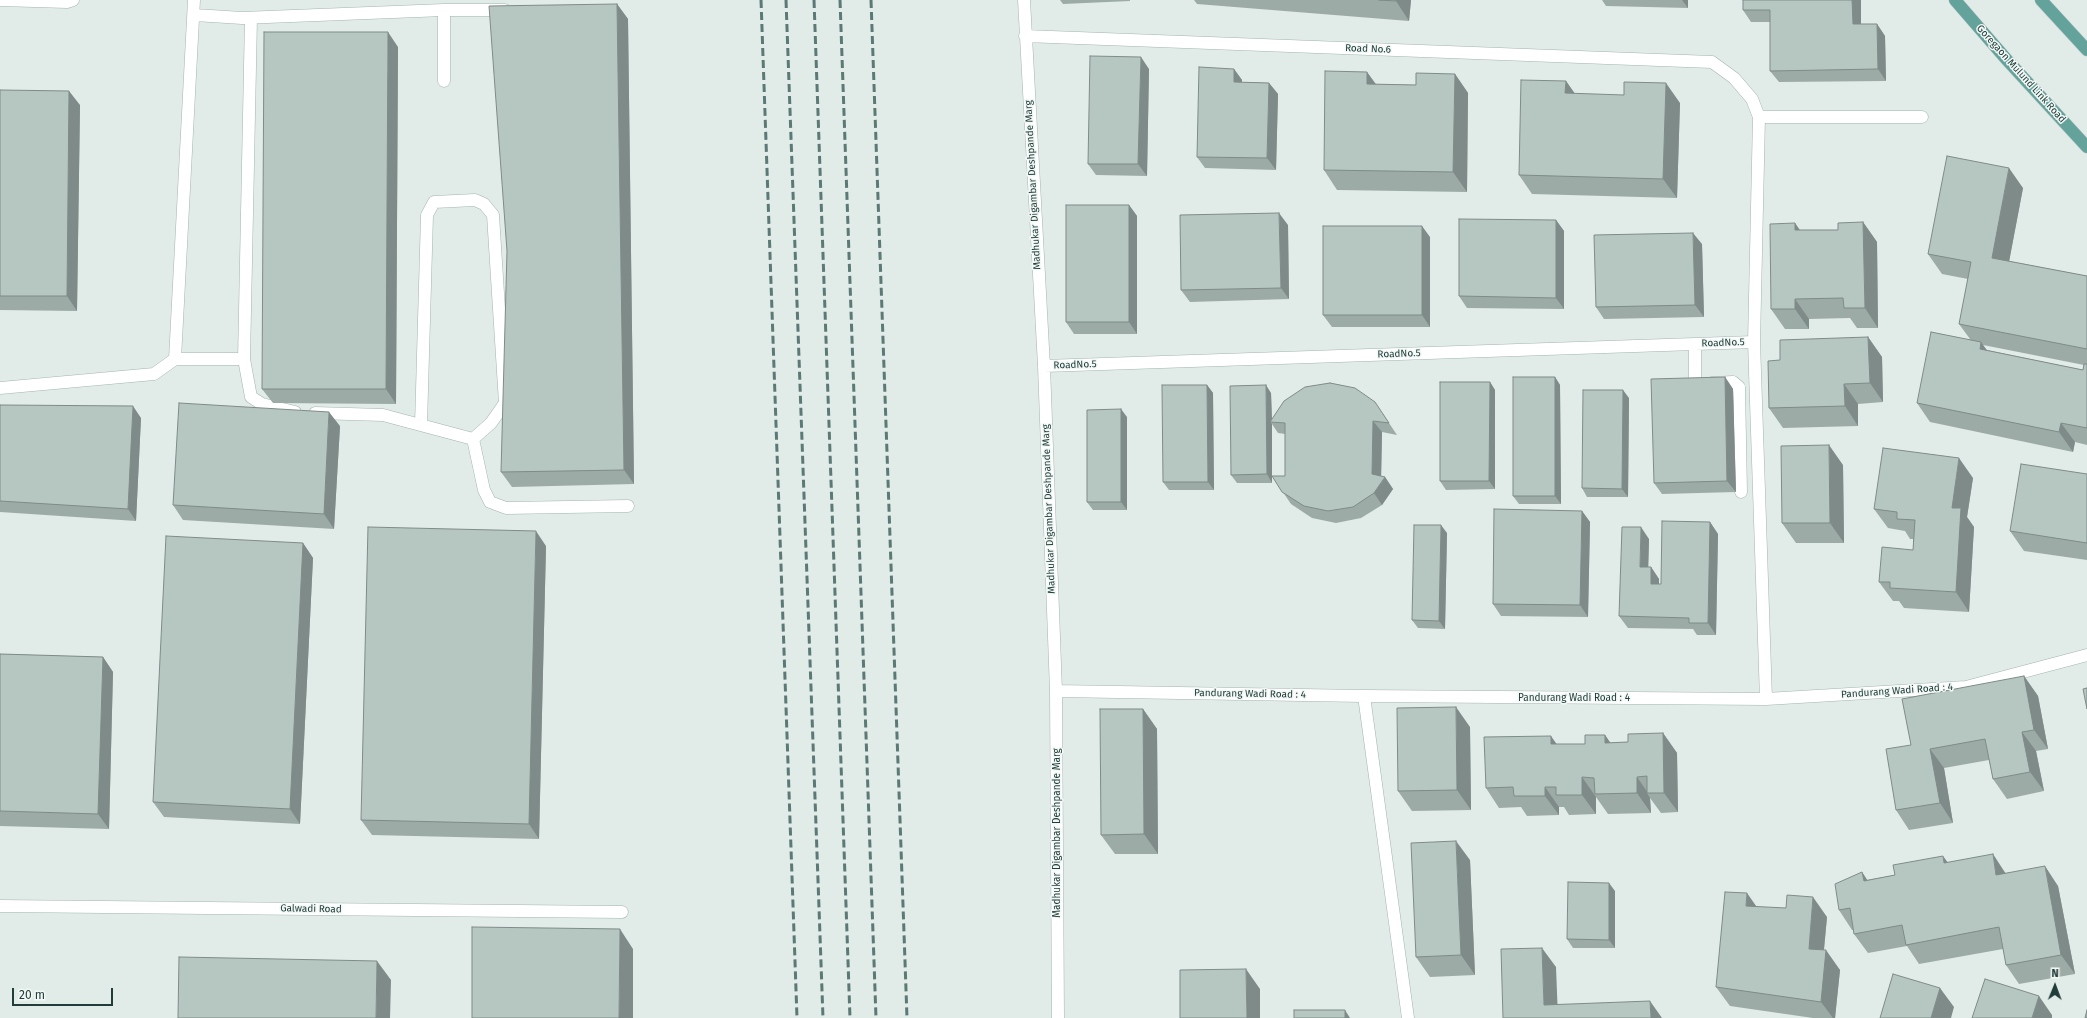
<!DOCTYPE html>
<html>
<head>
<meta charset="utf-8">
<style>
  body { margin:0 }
  #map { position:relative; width:2087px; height:1018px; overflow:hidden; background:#e1ece9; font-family:"Fira Sans",sans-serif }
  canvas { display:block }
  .north { position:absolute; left:2035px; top:966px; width:40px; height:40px; -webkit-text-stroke:3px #f2f8f6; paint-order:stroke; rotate:1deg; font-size:11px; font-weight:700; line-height:16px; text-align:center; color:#213d39 }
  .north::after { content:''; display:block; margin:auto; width:14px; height:18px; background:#213d39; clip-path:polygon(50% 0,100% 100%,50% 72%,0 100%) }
  .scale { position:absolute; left:12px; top:988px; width:101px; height:18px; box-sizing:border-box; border:2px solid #213d39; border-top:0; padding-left:5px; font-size:12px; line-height:14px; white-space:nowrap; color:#213d39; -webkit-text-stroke:3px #f2f8f6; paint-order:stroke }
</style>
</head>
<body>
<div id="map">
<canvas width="2087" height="1018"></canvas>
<div class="north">N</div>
<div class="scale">20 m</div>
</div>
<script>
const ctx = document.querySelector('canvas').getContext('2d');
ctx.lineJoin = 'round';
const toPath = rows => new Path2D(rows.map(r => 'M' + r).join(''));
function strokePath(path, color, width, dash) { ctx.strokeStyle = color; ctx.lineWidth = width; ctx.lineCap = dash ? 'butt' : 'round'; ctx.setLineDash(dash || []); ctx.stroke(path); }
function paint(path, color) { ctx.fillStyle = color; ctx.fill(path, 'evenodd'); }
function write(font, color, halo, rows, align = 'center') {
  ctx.font = font + ' "Fira Sans",sans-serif'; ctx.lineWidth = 3; ctx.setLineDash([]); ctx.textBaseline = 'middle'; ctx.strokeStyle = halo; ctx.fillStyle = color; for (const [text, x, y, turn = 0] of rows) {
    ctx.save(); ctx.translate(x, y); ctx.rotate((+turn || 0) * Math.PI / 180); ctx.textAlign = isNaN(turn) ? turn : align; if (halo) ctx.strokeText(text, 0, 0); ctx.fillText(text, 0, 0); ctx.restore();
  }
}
const minor = toPath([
  [0,0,67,2,73,0],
  [1024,0,1044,366,1056,691,1058,1018],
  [195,15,242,18,444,10,505,10],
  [1025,36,1712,62,1734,78,1752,99,1759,117,1754,342,1766,699],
  [444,81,444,10],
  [1759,117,1922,117],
  [1695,344,1695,384],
  [175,359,244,359,251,397,262,404,295,412],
  [244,359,251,18],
  [1044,366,1754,342],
  [1712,383,1733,382,1739,387,1741,492],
  [0,388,154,374,175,359,194,0],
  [315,413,383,415,473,439,484,490,490,502,506,508,628,506],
  [421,425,427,215,434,202,475,200,484,204,493,215,505,403,491,423,473,439],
  [1056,691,1364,696,1766,699,1966,687,2087,655],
  [1364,696,1408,1018],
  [0,906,622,912]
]);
const major = toPath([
  [1955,0,2007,60,2087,147],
  [2041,0,2087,50]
]);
strokePath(minor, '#a4b4b1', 13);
strokePath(major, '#c1c9c8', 13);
strokePath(minor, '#fff', 12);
strokePath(major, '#64a39b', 12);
strokePath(toPath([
  [761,0,797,1018],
  [786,0,823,1018],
  [814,0,850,1018],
  [840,0,876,1018],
  [871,0,907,1018]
]), '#5b7975', 3, [8, 4]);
paint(toPath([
  [1060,0,1130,0,1130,1,1063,4],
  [1194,0,1411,0,1409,21,1197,4],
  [1602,0,1688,0,1688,8,1606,6],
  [1743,0,1861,0,1861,24,1877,24,1885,36,1886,81,1779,82,1770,71,1770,22,1751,22,1743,10],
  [617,4,628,19,634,484,512,487,501,472],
  [398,47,396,404,273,403,262,389],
  [1149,69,1147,176,1096,175,1088,164],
  [1234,69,1242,80,1242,82,1269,83,1278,94,1276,170,1205,168,1197,157],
  [1367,72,1376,84,1416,85,1455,74,1468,93,1467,192,1337,190,1324,170],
  [1566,81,1575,94,1680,103,1677,198,1532,194,1519,175],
  [0,90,80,105,77,311,0,310],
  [2023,188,2009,261,2087,276,2087,445,2075,442,2073,452,1930,422,1917,403,1970,339,1959,324,1968,279,1942,274,1928,254],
  [1983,345,2084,365,2083,370,1987,350],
  [1129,205,1137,216,1137,334,1074,334,1066,322],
  [1556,220,1564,231,1564,309,1467,308,1459,296],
  [1863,222,1877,242,1878,328,1857,328,1850,318,1809,319,1809,329,1785,329,1771,309,1795,223,1800,230,1838,230],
  [1288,225,1289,299,1190,302,1181,290],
  [1430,237,1430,327,1332,327,1323,315],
  [1702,244,1704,317,1604,319,1596,307],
  [1868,337,1882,357,1883,402,1858,404,1858,426,1783,428,1769,408,1780,360],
  [1555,377,1560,385,1561,504,1519,504,1513,496],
  [1725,377,1733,389,1736,492,1662,494,1654,483],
  [1490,382,1495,390,1495,489,1446,490,1440,481],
  [1207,385,1213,393,1214,490,1169,490,1163,482],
  [1271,393,1272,419,1383,414,1397,435,1382,432,1381,476,1385,477,1393,489,1382,505,1361,518,1336,523,1312,518,1291,504,1272,476,1272,483,1237,483,1231,475],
  [1272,424,1278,433,1285,434,1285,476,1272,476],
  [1629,398,1628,497,1587,497,1582,488],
  [0,405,141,418,136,521,0,512],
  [1127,417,1127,510,1093,510,1087,502],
  [340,426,334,529,183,520,173,505],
  [1843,465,1844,543,1796,543,1782,523],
  [2087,474,2087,560,2024,551,2010,531],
  [1973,478,1967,517,1974,527,1969,612,1904,608,1899,601,1893,601,1879,582,1913,550,1913,539,1910,539,1905,531,1888,528,1874,509],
  [1582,511,1590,522,1588,617,1501,616,1493,604],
  [1710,522,1718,534,1716,635,1697,635,1693,629,1628,628,1619,616,1649,539,1648,567,1651,567,1659,579,1659,584,1661,584],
  [1447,533,1445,629,1418,628,1412,620],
  [303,543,313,558,300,824,164,817,153,802],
  [546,546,539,839,372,835,361,820],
  [0,654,103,657,113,672,109,829,0,826],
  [2024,676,2038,696,2048,749,2036,751,2044,791,2007,799,1993,779,1989,760,1944,768,1953,823,1909,830,1896,810,1911,745],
  [1143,709,1157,729,1158,854,1115,854,1101,835],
  [1470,727,1471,810,1412,811,1398,791],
  [1663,733,1677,753,1678,812,1661,813,1650,798,1651,813,1608,814,1596,797,1596,814,1569,815,1564,807,1559,807,1559,815,1527,816,1521,807,1499,808,1486,788,1557,744,1585,744,1605,735,1610,743,1628,742],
  [1470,860,1475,975,1430,977,1416,957],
  [1948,862,2006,873,2058,886,2075,974,2019,984,2006,965,2003,949,1919,964,1907,946,1868,953,1854,934,1853,930,1852,930,1839,910,1862,872,1867,880,1895,875],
  [1615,891,1615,948,1573,948,1567,939],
  [1757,907,1827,917,1824,950,1840,970,1835,1018,1813,1018,1730,1006,1716,987]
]), '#9daba7');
paint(toPath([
  [1396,0,1411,0,1409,21,1396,1],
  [1682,0,1688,0,1688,8],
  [1852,0,1861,0,1861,36,1853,24],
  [617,4,628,19,634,484,624,470],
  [1877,24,1885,36,1886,81,1878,69],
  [388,32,398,47,396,404,386,389],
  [1141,57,1149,69,1147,176,1138,164],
  [1234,69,1242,80,1242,94,1234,82],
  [1367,72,1381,92,1367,84],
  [1455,74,1468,93,1467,192,1453,172],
  [1566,81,1580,101,1565,93],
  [1269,83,1278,94,1276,170,1267,158],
  [1666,83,1680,103,1677,198,1663,179],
  [69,91,80,105,77,311,67,296],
  [2009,168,2023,188,2006,278,1992,258],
  [1129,205,1137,216,1137,334,1129,322],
  [1279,213,1288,225,1289,299,1281,288],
  [1556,220,1564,231,1564,309,1556,298],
  [1863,222,1877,242,1878,328,1865,308],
  [1795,223,1808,243,1795,230],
  [1422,226,1430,237,1430,327,1422,315],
  [1693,233,1702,244,1704,317,1695,305],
  [1795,299,1809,319,1809,329,1795,309],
  [1868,337,1882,357,1883,402,1870,383],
  [1981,342,1994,361,1980,349],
  [1555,377,1560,385,1561,504,1555,496],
  [1725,377,1733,389,1736,492,1727,481],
  [1490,382,1495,390,1495,489,1489,481],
  [1844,384,1858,404,1858,426,1845,406],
  [1207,385,1213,393,1214,490,1208,482],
  [1266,385,1271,393,1272,422,1270,422,1272,424,1272,483,1267,474],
  [1623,390,1629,398,1628,497,1622,489],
  [133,406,141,418,136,521,128,509],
  [1121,409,1127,417,1127,510,1121,502],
  [329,412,340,426,334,529,324,514],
  [1373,421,1382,432,1381,484,1385,477,1393,489,1382,505,1374,493,1372,474],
  [2061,423,2075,442,2073,452,2059,432],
  [1829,445,1843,465,1844,543,1830,523],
  [1959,458,1973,478,1967,517,1974,527,1969,612,1956,592,1952,508],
  [1582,511,1590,522,1588,617,1580,605],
  [1710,522,1718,534,1716,635,1708,623],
  [1441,525,1447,533,1445,629,1439,621],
  [1641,527,1649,539,1648,579,1640,567],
  [536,531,546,546,539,839,529,824],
  [303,543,313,558,300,824,290,809],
  [1651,567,1659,579,1659,595,1651,584],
  [103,657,113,672,109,829,98,814],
  [2024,676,2038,696,2048,749,2034,730],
  [1456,707,1470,727,1471,810,1457,790],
  [1143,709,1157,729,1158,854,1144,834],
  [2022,732,2036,751,2044,791,2030,772],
  [1663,733,1677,753,1678,812,1664,793],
  [1605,735,1619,755,1605,743],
  [1551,736,1565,756,1551,744],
  [1930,749,1944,768,1953,823,1940,803],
  [1582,777,1596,797,1596,814,1582,795],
  [1637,777,1648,793,1647,793,1650,798,1651,813,1637,793],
  [1545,787,1559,807,1559,815,1545,796],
  [1456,841,1470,860,1475,975,1461,955],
  [1993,854,2006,874,1996,875],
  [1943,856,1957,875,1944,863],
  [2045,866,2058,886,2075,974,2061,955],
  [1862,872,1875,892,1864,881],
  [1609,883,1615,891,1615,948,1609,940],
  [1747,893,1761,913,1746,906],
  [1813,897,1827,917,1822,969,1809,949],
  [620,929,633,949,633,1018,619,1018],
  [1542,948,1556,967,1558,1018,1544,1005],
  [1826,950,1840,970,1835,1018,1833,1018,1821,1002],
  [377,961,391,980,390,1018,376,1018],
  [1246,969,1260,989,1260,1018,1247,1018],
  [1940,988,1954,1007,1951,1018,1931,1018],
  [2039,996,2052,1015,2052,1018,2032,1018],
  [1650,1001,1662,1018,1651,1018],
  [1345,1010,1350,1018,1345,1018]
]), '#7f8b88');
const building = toPath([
  [1379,0,1396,0,1396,1,1379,0],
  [1743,0,1852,0,1853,24,1877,24,1878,69,1770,71,1770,10,1743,10,1743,0],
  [617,4,624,470,501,472,507,251,489,6,617,4],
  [264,32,388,32,386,389,262,389,264,32],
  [1090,56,1141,57,1138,164,1088,164,1090,56],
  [1199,67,1234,69,1234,82,1269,83,1267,158,1197,157,1199,67],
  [1325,71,1367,72,1367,84,1416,85,1416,73,1455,74,1453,172,1324,170,1325,71],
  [1521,80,1566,81,1565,93,1624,95,1624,82,1666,83,1663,179,1519,175,1521,80],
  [0,90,69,91,67,296,0,296,0,90],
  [1947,156,2009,168,1992,258,2087,276,2087,349,1959,324,1971,262,1928,254,1947,156],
  [1066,205,1129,205,1129,322,1066,322,1066,205],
  [1279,213,1281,288,1181,290,1180,215,1279,213],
  [1459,219,1556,220,1556,298,1459,296,1459,219],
  [1863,222,1865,308,1844,308,1843,298,1795,299,1795,309,1771,309,1770,224,1795,223,1795,230,1838,230,1838,223,1863,222],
  [1323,226,1422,226,1422,315,1323,315,1323,226],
  [1693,233,1695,305,1596,307,1594,235,1693,233],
  [1931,332,1981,342,1980,349,2083,370,2084,364,2087,364,2087,428,2061,423,2059,432,1917,403,1931,332],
  [1868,337,1870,383,1844,384,1845,406,1769,408,1768,361,1780,360,1780,340,1868,337],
  [1513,377,1555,377,1555,496,1513,496,1513,377],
  [1725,377,1727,481,1654,483,1651,379,1725,377],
  [1440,382,1490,382,1489,481,1440,481,1440,382],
  [1330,383,1355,388,1375,402,1389,423,1373,421,1372,474,1385,477,1374,493,1353,507,1328,511,1304,506,1282,492,1272,476,1285,476,1285,423,1270,422,1284,401,1305,387,1330,383],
  [1162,385,1207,385,1208,482,1163,482,1162,385],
  [1266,385,1267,474,1231,475,1230,386,1266,385],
  [1583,390,1623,390,1622,489,1582,488,1583,390],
  [179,403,329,412,324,514,173,505,179,403],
  [0,405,133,406,128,509,0,501,0,405],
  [1121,409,1121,502,1087,502,1087,410,1121,409],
  [1829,445,1830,523,1782,523,1781,446,1829,445],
  [1883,448,1959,458,1952,508,1961,508,1956,592,1890,588,1890,582,1879,582,1882,547,1913,550,1915,520,1897,519,1897,512,1874,509,1883,448],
  [2021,464,2087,474,2087,543,2010,531,2021,464],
  [1494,509,1582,511,1580,605,1493,604,1494,509],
  [1662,521,1710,522,1708,623,1689,623,1689,618,1619,616,1622,527,1641,527,1640,567,1651,567,1651,584,1661,584,1662,521],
  [1414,525,1441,525,1439,621,1412,620,1414,525],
  [368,527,536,531,529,824,361,820,368,527],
  [166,536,303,543,290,809,153,802,166,536],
  [0,654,103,657,98,814,0,811,0,654],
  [2024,676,2034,730,2022,732,2030,772,1993,779,1985,739,1930,749,1940,803,1896,810,1886,749,1911,745,1902,699,2024,676],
  [2087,688,2087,709,2083,689,2087,688],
  [1456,707,1457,790,1398,791,1397,708,1456,707],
  [1100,709,1143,709,1144,834,1101,835,1100,709],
  [1663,733,1664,793,1647,793,1647,776,1637,777,1637,793,1595,794,1594,778,1582,777,1582,795,1556,795,1556,787,1545,787,1545,796,1514,796,1513,787,1486,788,1484,737,1551,736,1551,744,1585,744,1585,735,1605,735,1605,743,1628,742,1628,734,1663,733],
  [1456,841,1461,955,1416,957,1411,843,1456,841],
  [1993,854,1996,875,2045,866,2061,955,2006,965,1999,927,1906,945,1902,925,1854,934,1850,908,1839,910,1835,884,1862,872,1864,881,1895,875,1893,865,1943,856,1944,863,1993,854],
  [1568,882,1609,883,1609,940,1567,939,1568,882],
  [1725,892,1747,893,1746,906,1786,908,1787,895,1813,897,1809,949,1826,950,1821,1002,1716,987,1725,892],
  [472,927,620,929,619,1018,472,1018,472,927],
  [1542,948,1544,1005,1650,1001,1651,1018,1503,1018,1501,949,1542,948],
  [179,957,377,961,376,1018,178,1018,179,957],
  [1246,969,1247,1018,1180,1018,1180,970,1246,969],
  [1893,974,1940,988,1931,1018,1880,1018,1893,974],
  [1985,979,2039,996,2032,1018,1972,1018,1985,979],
  [1294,1010,1345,1010,1345,1018,1294,1018,1294,1010],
  [2087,1010,2087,1018,2085,1018,2087,1010]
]);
paint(building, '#b6c7c2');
strokePath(building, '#7f8b88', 1);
write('10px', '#213d39', '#f2f8f6', [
  ["Road No.6",1368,49,2],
  ["Goregaon Mulund Link Road",2021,74,48],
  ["Madhukar Digambar Deshpande Marg",1033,185,-93],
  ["RoadNo.5",1723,343,-2],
  ["RoadNo.5",1399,354,-2],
  ["RoadNo.5",1075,365,-2],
  ["Madhukar Digambar Deshpande Marg",1049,509,-92],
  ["Pandurang Wadi Road : 4",1897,691,-4],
  ["Pandurang Wadi Road : 4",1250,694,1],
  ["Pandurang Wadi Road : 4",1574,698],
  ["Madhukar Digambar Deshpande Marg",1057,833,-90],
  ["Galwadi Road",311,909,1]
]);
</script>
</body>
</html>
